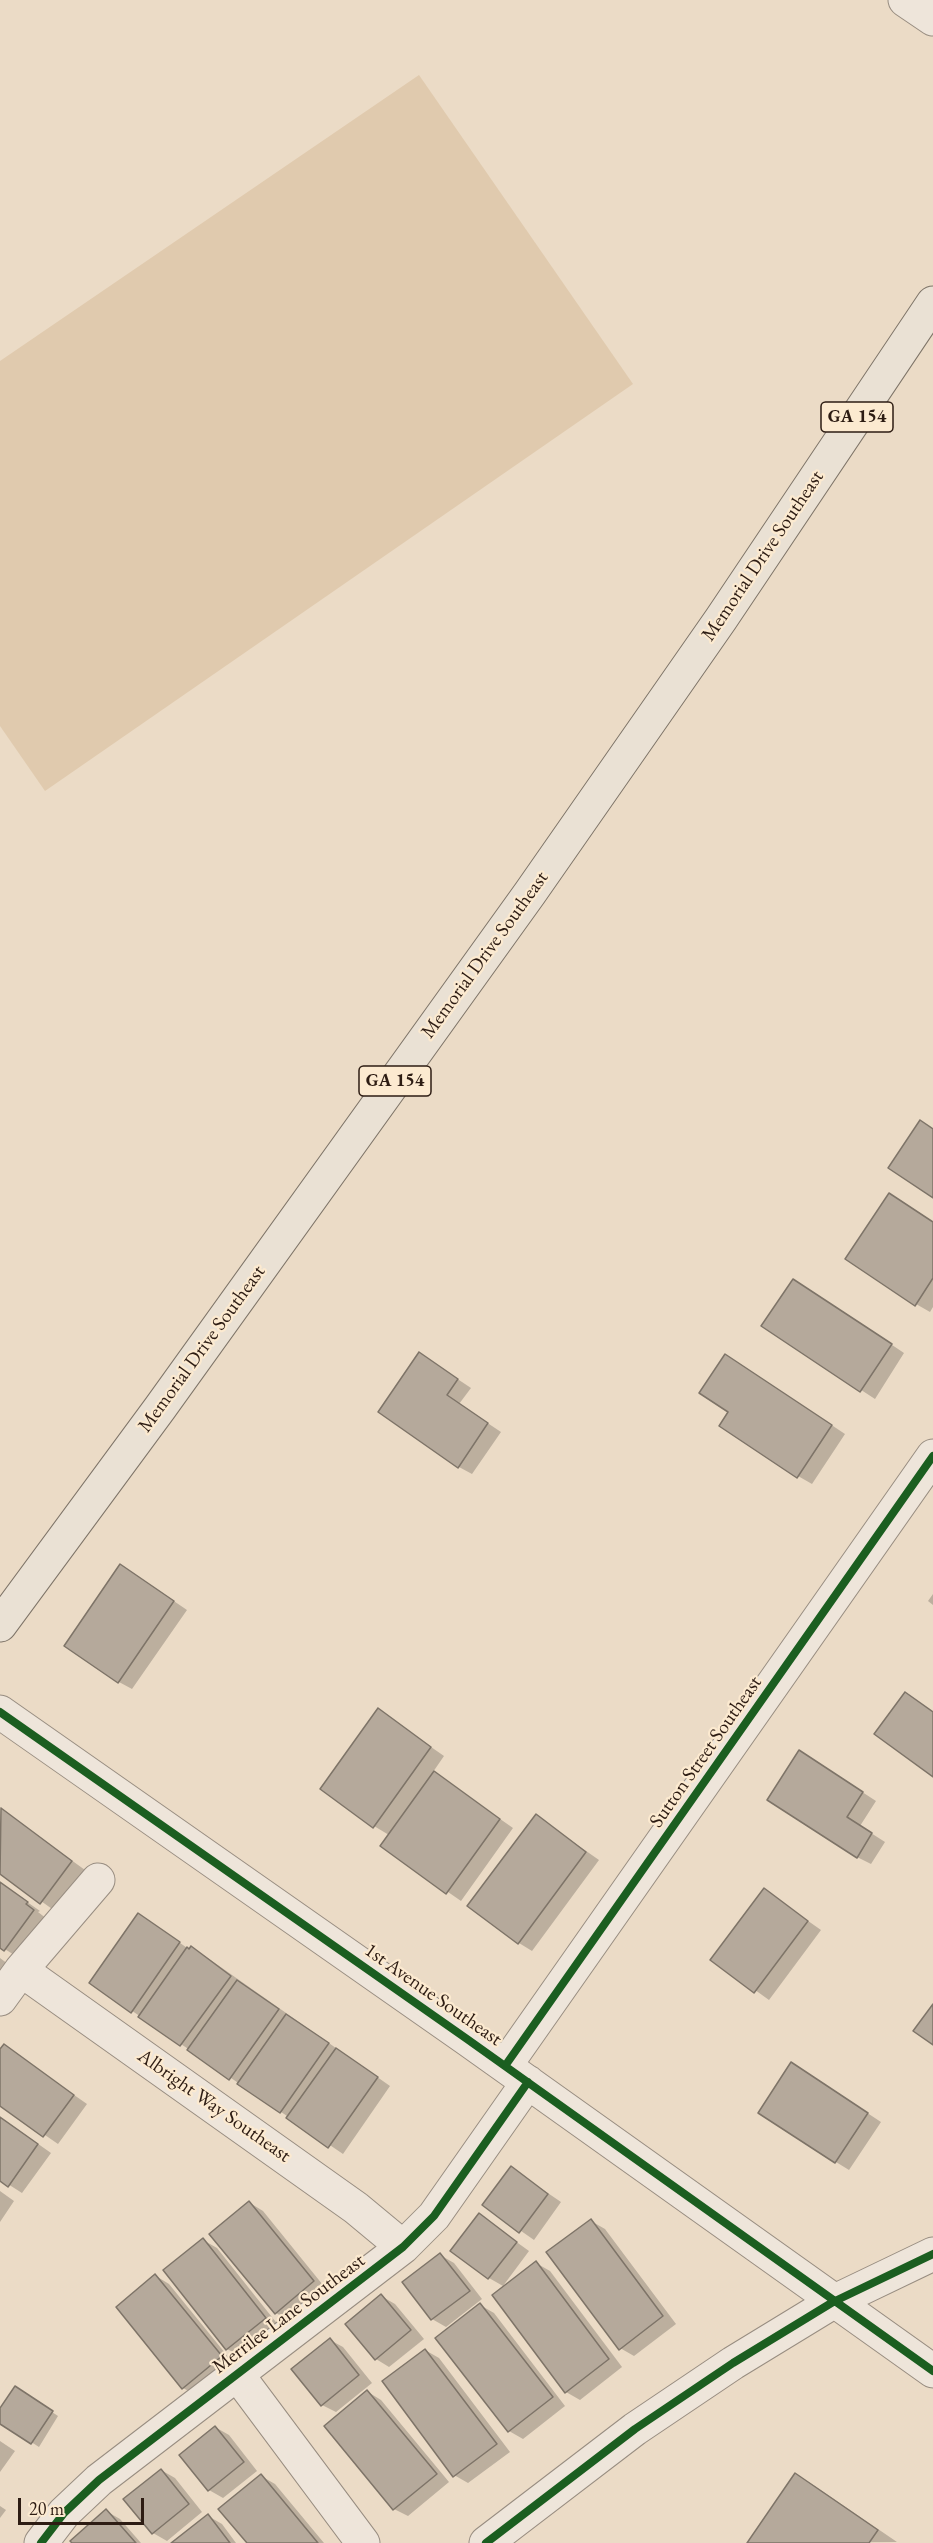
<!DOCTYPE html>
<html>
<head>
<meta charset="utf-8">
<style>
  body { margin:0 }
  #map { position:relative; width:933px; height:2543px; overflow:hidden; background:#ebdbc6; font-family:"EB Garamond",serif }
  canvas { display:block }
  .scale { position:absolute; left:18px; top:2498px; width:126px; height:27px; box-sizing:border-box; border:3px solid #2d1c13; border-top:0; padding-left:8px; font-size:18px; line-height:21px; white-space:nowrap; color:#2d1c13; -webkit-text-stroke:4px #fcead0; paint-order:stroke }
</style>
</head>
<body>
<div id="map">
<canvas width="933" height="2543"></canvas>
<div class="scale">20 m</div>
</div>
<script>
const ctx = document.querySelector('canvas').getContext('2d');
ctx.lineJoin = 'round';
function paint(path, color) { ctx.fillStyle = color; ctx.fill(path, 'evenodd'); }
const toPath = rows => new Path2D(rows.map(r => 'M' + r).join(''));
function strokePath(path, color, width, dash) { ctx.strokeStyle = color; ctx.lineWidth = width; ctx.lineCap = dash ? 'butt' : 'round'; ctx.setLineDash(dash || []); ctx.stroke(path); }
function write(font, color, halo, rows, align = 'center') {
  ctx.font = font + ' "EB Garamond",serif'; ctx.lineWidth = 4.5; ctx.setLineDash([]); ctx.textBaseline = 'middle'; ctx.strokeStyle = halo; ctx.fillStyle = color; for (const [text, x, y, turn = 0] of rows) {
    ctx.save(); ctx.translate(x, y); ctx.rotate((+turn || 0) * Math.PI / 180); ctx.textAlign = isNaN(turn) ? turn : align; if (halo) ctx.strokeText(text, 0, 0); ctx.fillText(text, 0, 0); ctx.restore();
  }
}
paint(toPath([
  [419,75,633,384,45,791,0,726,0,361]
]), '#e0caae');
paint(toPath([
  [933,1222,933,1307,930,1312,916,1304],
  [807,1288,904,1353,875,1399,763,1326],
  [420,1354,471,1388,459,1404,501,1432,472,1474,459,1467],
  [740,1364,845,1434,812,1484,798,1476,730,1412],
  [134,1574,187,1610,132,1689,119,1682],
  [933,1594,933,1605,928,1601],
  [378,1710,444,1756,433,1772,513,1828,461,1901,382,1846,389,1835,374,1826],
  [813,1760,876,1801,860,1826,885,1842,871,1864,857,1857],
  [2,1810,85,1870,55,1911,0,1872],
  [536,1816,599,1860,532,1951,519,1943],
  [0,1883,40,1911,38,1912,47,1919,19,1958,0,1946],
  [764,1890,821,1930,769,2000,712,1959],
  [152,1923,190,1950,191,1948,205,1956,390,2086,343,2154,91,1983],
  [0,1958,12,1967,0,1983],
  [4,2046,87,2104,58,2144,0,2104,0,2052],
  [805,2072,881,2122,849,2170,836,2162],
  [0,2117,51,2153,22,2193,0,2179],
  [511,2168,561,2202,534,2240,484,2205],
  [0,2191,14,2201,0,2222],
  [250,2203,263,2211,327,2290,290,2321,276,2313],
  [479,2215,529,2251,503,2286,489,2278],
  [591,2221,605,2229,676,2324,634,2356,620,2348],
  [203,2240,217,2248,279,2326,241,2356,227,2349],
  [440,2255,454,2263,482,2299,446,2327,432,2319],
  [536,2263,550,2271,622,2367,580,2400,566,2392],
  [156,2276,169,2284,234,2364,196,2395,183,2388],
  [381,2296,395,2304,424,2339,389,2367,376,2359],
  [480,2305,494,2313,565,2406,523,2439,509,2431],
  [330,2340,343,2347,372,2383,336,2412,322,2405],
  [425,2350,439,2358,510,2452,468,2483,454,2475],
  [22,2392,58,2416,39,2447,0,2422,0,2410],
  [368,2392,381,2400,449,2482,408,2516,394,2509],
  [215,2427,229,2435,257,2471,223,2498,209,2490,181,2455],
  [0,2441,15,2451,0,2472],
  [161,2470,175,2478,202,2512,167,2541,153,2533],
  [796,2475,815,2486,897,2542,749,2543],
  [261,2476,275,2484,324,2543,249,2543],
  [0,2506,6,2510,0,2518],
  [106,2511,120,2519,141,2543,74,2543],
  [208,2516,222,2524,236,2543,173,2543]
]), '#0003');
const building = toPath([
  [920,1120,933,1129,933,1198,888,1168,920,1120],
  [889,1193,933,1222,933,1278,915,1306,845,1259,889,1193],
  [793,1279,892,1344,860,1392,761,1326,793,1279],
  [419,1352,458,1379,447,1395,488,1423,458,1468,378,1412,419,1352],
  [725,1354,832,1425,797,1478,719,1426,728,1412,699,1393,725,1354],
  [120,1564,174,1601,118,1683,64,1646,120,1564],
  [905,1692,933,1712,933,1777,874,1734,905,1692],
  [378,1708,431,1747,373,1828,320,1789,378,1708],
  [799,1750,863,1792,847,1817,872,1833,857,1858,767,1800,799,1750],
  [434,1771,500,1819,446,1894,380,1846,434,1771],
  [1,1808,72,1861,40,1904,0,1874,1,1808],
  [536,1814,586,1852,518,1944,467,1906,536,1814],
  [0,1882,28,1902,26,1904,34,1910,4,1951,0,1948,0,1882],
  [764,1888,808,1921,754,1993,710,1960,764,1888],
  [138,1913,180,1942,131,2013,89,1983,138,1913],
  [191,1946,231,1976,180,2046,138,2017,187,1947,189,1949,191,1946],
  [237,1980,279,2009,229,2080,187,2050,237,1980],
  [933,2004,933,2045,913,2031,933,2004],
  [286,2014,329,2043,280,2113,237,2084,286,2014],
  [4,2044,74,2095,43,2137,0,2106,0,2049,4,2044],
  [336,2048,378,2077,328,2148,286,2118,336,2048],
  [791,2062,868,2113,835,2163,758,2113,791,2062],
  [0,2117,38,2144,8,2187,0,2181,0,2117],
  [511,2166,548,2194,519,2233,482,2205,511,2166],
  [249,2201,314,2281,275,2314,209,2234,249,2201],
  [479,2213,517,2242,488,2279,450,2251,479,2213],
  [591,2219,663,2316,619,2350,546,2252,591,2219],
  [203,2238,266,2318,226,2350,163,2270,203,2238],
  [440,2253,470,2291,431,2320,402,2282,440,2253],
  [536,2261,609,2359,565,2393,492,2295,536,2261],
  [155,2274,222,2356,182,2389,116,2307,155,2274],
  [381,2294,411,2330,375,2360,345,2324,381,2294],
  [480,2303,553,2397,508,2432,435,2338,480,2303],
  [330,2338,359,2375,321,2406,291,2369,330,2338],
  [425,2349,497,2444,453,2477,382,2381,425,2349],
  [15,2386,53,2411,31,2444,0,2424,0,2408,15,2386],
  [367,2390,437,2474,393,2510,324,2426,367,2390],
  [215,2426,244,2462,208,2491,179,2455,215,2426],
  [161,2469,189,2504,152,2534,123,2499,161,2469],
  [795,2473,878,2530,869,2543,747,2543,795,2473],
  [261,2474,318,2543,247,2543,218,2509,261,2474],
  [106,2509,136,2543,72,2543,70,2541,106,2509],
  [208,2514,230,2543,171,2543,208,2514]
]);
paint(building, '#b5a99b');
strokePath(building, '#7e7468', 1.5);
const minor = toPath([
  [905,0,933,19],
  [0,1712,467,2039,933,2371],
  [21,1970,356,2208,403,2247],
  [0,1999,21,1970,98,1880],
  [505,2066,933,1456],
  [237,2374,363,2543],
  [41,2543,64,2513,99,2480,403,2247,434,2216,528,2082],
  [486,2543,635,2429,733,2363,833,2302,933,2254]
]);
const primary = toPath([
  [0,1625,160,1408,530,893,721,619,933,303]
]);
strokePath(minor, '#988d81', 35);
strokePath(primary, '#7e7468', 35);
strokePath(minor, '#eee5da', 33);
strokePath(primary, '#eae1d4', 33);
strokePath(toPath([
  [0,1712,467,2039,933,2371],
  [505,2066,933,1456],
  [41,2543,64,2513,99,2480,403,2247,434,2216,528,2082],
  [486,2543,635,2429,733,2363,833,2302,933,2254]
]), '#1b5e20', 8);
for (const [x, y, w] of [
  [857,417,72],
  [395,1081,72]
]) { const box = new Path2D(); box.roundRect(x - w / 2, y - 15, w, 30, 4.5); ctx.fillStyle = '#fcead0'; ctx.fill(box); strokePath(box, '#2d1c13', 1.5); }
write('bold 18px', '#2d1c13', null, [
  ["GA 154",857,417],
  ["GA 154",395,1081]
]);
write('20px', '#2d1c13', '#fcead0', [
  ["Memorial Drive Southeast",763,556,-56],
  ["Memorial Drive Southeast",485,955,-54],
  ["Memorial Drive Southeast",202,1349,-54],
  ["Sutton Street Southeast",706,1752,-55],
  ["1st Avenue Southeast",433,1995,35],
  ["Albright Way Southeast",214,2106,35],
  ["Merrilee Lane Southeast",289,2314,-37]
]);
</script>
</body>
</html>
